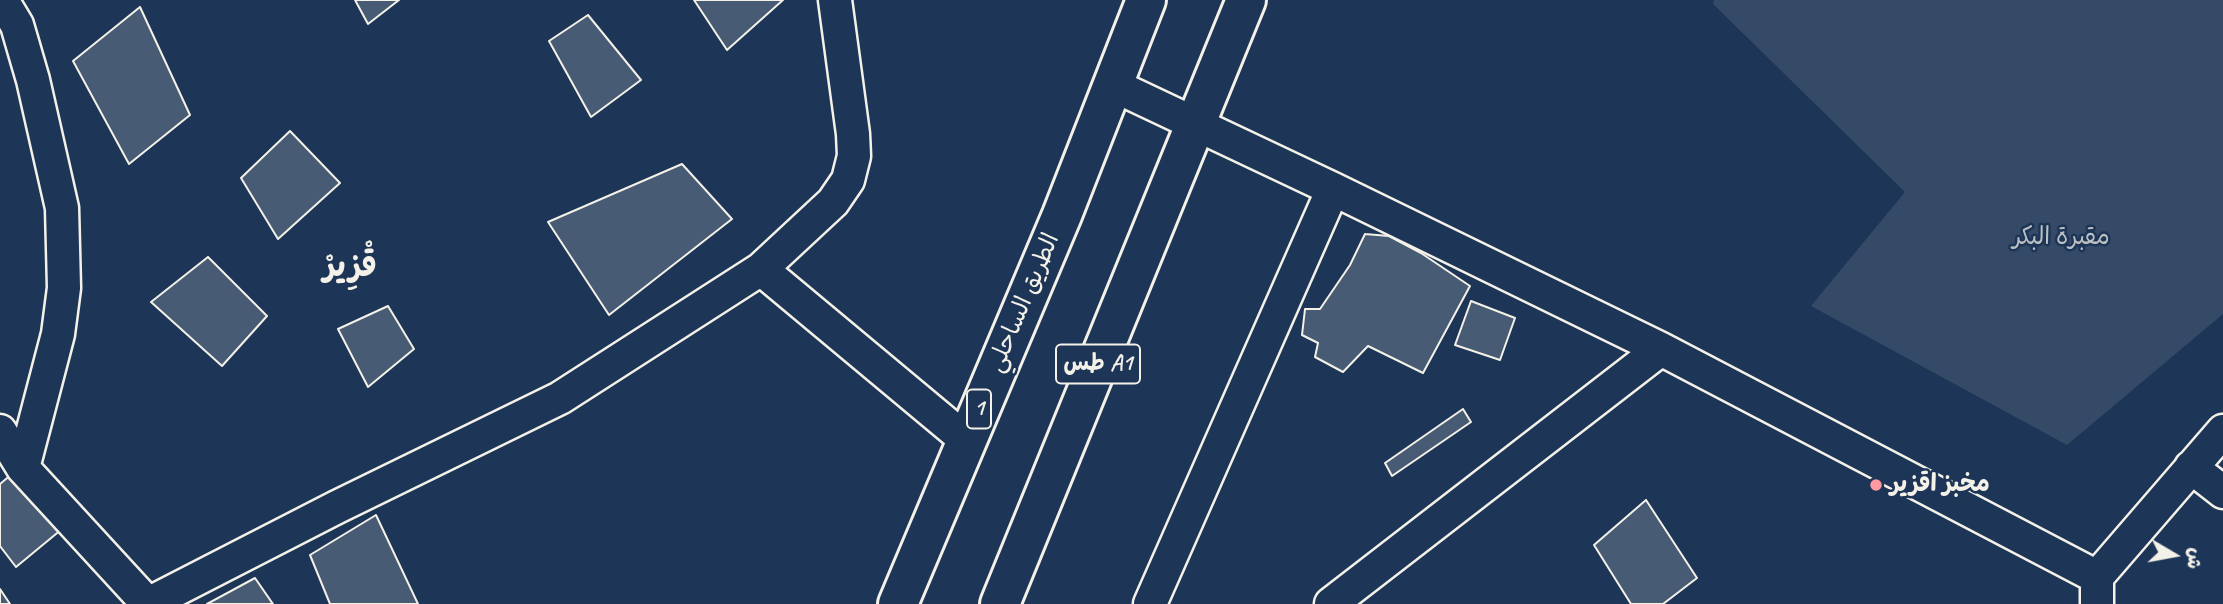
<!DOCTYPE html>
<html>
<head>
<meta charset="utf-8">
<style>
  body { margin:0 }
  #map { position:relative; width:2223px; height:604px; overflow:hidden; background:#1d3557; font-family:Caveat,"Playpen Sans Arabic",sans-serif }
  canvas { display:block }
  .north { position:absolute; left:2139px; top:520px; width:70px; height:70px; -webkit-text-stroke:5px #1d3557; paint-order:stroke; rotate:100deg; font-size:19px; font-weight:700; line-height:28px; text-align:center; color:#f4f1e8 }
  .north::after { content:''; display:block; margin:auto; width:24px; height:32px; background:#f4f1e8; clip-path:polygon(50% 0,100% 100%,50% 72%,0 100%) }
</style>
</head>
<body>
<div id="map">
<canvas width="2223" height="604"></canvas>
<div class="north">ش</div>
</div>
<script>
const ctx = document.querySelector('canvas').getContext('2d');
ctx.lineJoin = 'round';
function paint(path, color) { ctx.fillStyle = color; ctx.fill(path, 'evenodd'); }
const toPath = rows => new Path2D(rows.map(r => 'M' + r).join(''));
function strokePath(path, color, width, dash) { ctx.strokeStyle = color; ctx.lineWidth = width; ctx.lineCap = dash ? 'butt' : 'round'; ctx.setLineDash(dash || []); ctx.stroke(path); }
function write(font, color, halo, rows, align = 'center') {
  ctx.font = font + ' Caveat,"Playpen Sans Arabic",sans-serif'; ctx.lineWidth = 5; ctx.setLineDash([]); ctx.textBaseline = 'middle'; ctx.strokeStyle = halo; ctx.fillStyle = color; for (const [text, x, y, turn = 0] of rows) {
    ctx.save(); ctx.translate(x, y); ctx.rotate((+turn || 0) * Math.PI / 180); ctx.textAlign = isNaN(turn) ? turn : align; if (halo) ctx.strokeText(text, 0, 0); ctx.fillText(text, 0, 0); ctx.restore();
  }
}
paint(toPath([
  [1714,0,2223,0,2223,314,2067,445,1811,306,1905,192,1713,4]
]), '#354a67');
const building = toPath([
  [355,0,399,0,368,24,355,0],
  [694,0,783,0,727,50,694,0],
  [140,7,190,115,129,164,73,61,140,7],
  [588,15,641,80,591,117,549,41,588,15],
  [290,131,340,183,278,239,241,178,290,131],
  [682,164,732,219,609,315,548,222,682,164],
  [1365,234,1389,236,1421,253,1470,286,1423,373,1368,346,1343,372,1315,357,1318,343,1302,335,1305,309,1320,309,1350,265,1365,234],
  [208,257,267,316,222,366,151,302,208,257],
  [1471,301,1515,318,1500,360,1455,345,1471,301],
  [388,306,414,349,368,387,338,329,388,306],
  [1463,409,1471,422,1392,476,1385,463,1463,409],
  [13,473,62,529,16,567,0,546,0,484,13,473],
  [1646,500,1697,578,1663,604,1631,604,1594,545,1646,500],
  [376,515,418,604,330,604,310,555,376,515],
  [255,578,273,604,207,604,255,578],
  [0,589,10,604,0,604,0,589]
]);
paint(building, '#485b74');
strokePath(building, '#f4f1e8', 2);
const minor = toPath([
  [2,0,17,25,33,80,62,208,64,288,58,334,23,468],
  [1113,85,1333,189,1661,349,2097,577],
  [761,269,966,440],
  [0,431,23,468,148,604],
  [2191,467,2223,492],
  [148,604,337,507,560,398,761,269,833,202,848,180,854,156,853,134,835,0],
  [1150,604,1333,189],
  [1331,604,1661,349],
  [2097,604,2097,577,2223,431]
]);
const trunk = toPath([
  [898,604,1062,215,1146,0],
  [1000,604,1246,0]
]);
strokePath(minor, '#f4f1e8', 37);
strokePath(trunk, '#f4f1e8', 44);
strokePath(minor, '#1d3557', 32);
strokePath(trunk, '#1d3557', 38);
for (const [x, y, r, color] of [
  [1876,485,7,"#ff9aa2"]
]) { const dot = new Path2D(); dot.arc(x, y, r, 0, 2 * Math.PI); ctx.fillStyle = color; ctx.fill(dot); strokePath(dot, '#1d3557', 2.5); }
for (const [x, y, w] of [
  [1098,364,84],
  [979,409,24]
]) { const box = new Path2D(); box.roundRect(x - w / 2, y - 19.5, w, 39, 5); ctx.fillStyle = '#1d3557'; ctx.fill(box); strokePath(box, '#f4f1e8', 2); }
write('bold 23px', '#f4f1e8', null, [
  ["طس A1",1098,364],
  ["1",979,409]
]);
write('24px', '#bbbfc1', '#1d3557', [
  ["مقبرة البكر",2061,238]
]);
write('24px', '#f4f1e8', '#1d3557', [
  ["الطريق الساحلي",1024,303,-67]
]);
write('bold 24px', '#f4f1e8', '#1d3557', [
  ["مخبز اقزير",1890,485]
], 'left');
write('bold 32px', '#f4f1e8', '#1d3557', [
  ["قْزِيرْ",350,268]
]);
</script>
</body>
</html>
